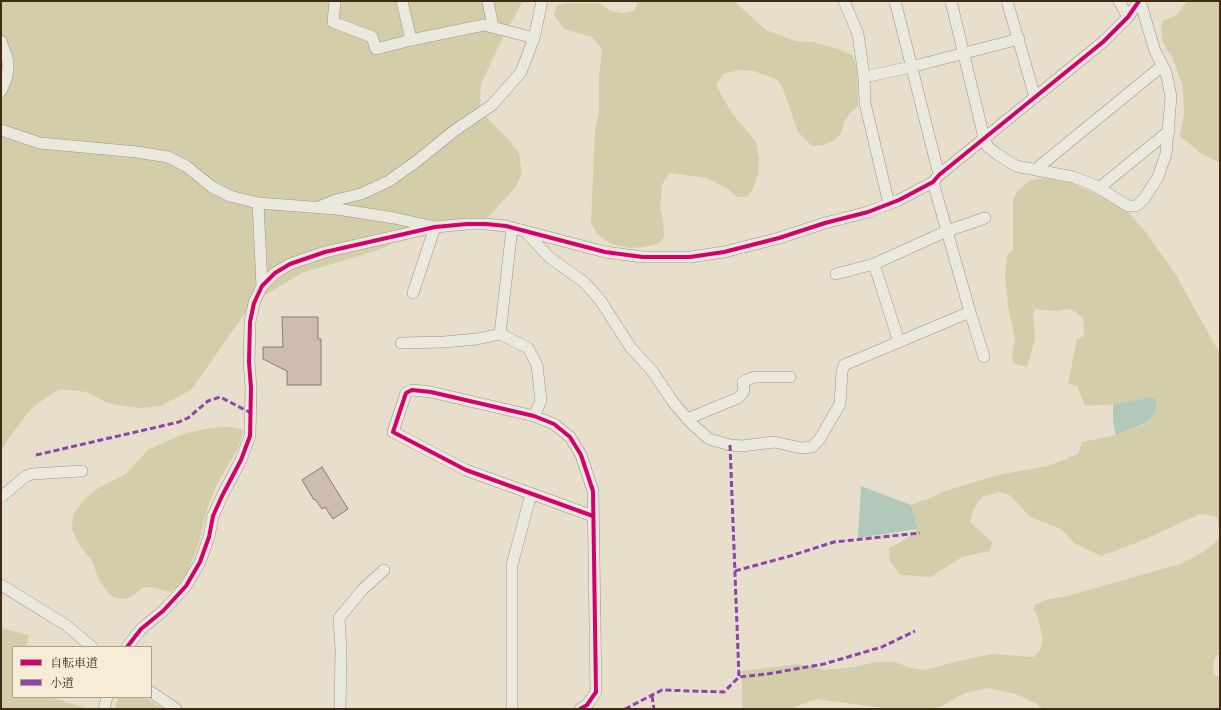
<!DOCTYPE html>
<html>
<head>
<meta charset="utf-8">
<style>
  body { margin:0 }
  #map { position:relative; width:1221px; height:710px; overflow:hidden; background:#e7dfcb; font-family:"Gentium Book Plus","Noto Serif JP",serif }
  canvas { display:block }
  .frame { position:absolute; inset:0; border:2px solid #412b14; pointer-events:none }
  .legend { position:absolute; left:12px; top:646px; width:140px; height:52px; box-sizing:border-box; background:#f7edd6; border:1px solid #ae9f88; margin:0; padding:5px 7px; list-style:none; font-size:12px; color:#412b14 }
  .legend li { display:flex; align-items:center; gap:8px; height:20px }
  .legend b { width:20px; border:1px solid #ae9f88 }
</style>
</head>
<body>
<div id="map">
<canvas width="1221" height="710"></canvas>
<div class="frame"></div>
<ul class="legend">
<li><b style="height:5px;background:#d6006c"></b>自転車道</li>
<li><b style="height:5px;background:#8e44ad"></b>小道</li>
</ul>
</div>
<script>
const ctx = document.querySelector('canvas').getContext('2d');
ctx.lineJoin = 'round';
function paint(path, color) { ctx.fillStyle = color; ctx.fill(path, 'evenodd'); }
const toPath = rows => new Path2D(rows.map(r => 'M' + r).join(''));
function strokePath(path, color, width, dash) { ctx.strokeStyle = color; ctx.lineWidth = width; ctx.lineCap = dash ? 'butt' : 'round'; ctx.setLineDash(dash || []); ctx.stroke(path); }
paint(toPath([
  [1,1,523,1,503,37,481,84,480,106,483,114,508,139,519,153,522,174,515,188,489,216,467,230,417,232,378,250,302,273,253,302,191,390,161,406,142,408,123,406,108,403,86,392,62,389,51,394,32,408,16,428,1,450],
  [637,1,734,1,766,30,795,41,813,42,838,49,852,55,857,68,858,106,850,113,844,122,841,134,833,141,823,145,812,146,798,132,785,94,779,82,775,79,754,71,739,70,723,74,716,85,731,112,756,142,759,159,758,175,752,191,747,197,737,197,728,189,707,178,669,173,662,185,660,209,663,219,664,237,659,243,645,247,631,248,611,244,597,234,591,222,595,131,599,113,599,77,602,49,592,37,564,29,554,15,557,5,568,3,599,3,611,11,622,13,633,11,637,5],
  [1187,1,1220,1,1220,163,1202,154,1180,136,1184,114,1183,87,1173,59,1163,43,1161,29,1162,21,1177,15],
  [1044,178,1072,183,1111,201,1128,212,1145,231,1176,275,1220,354,1220,653,1214,659,1213,668,1214,674,1220,679,1220,709,1042,709,1039,705,1016,694,988,688,965,693,939,707,926,709,891,709,816,699,795,707,793,709,742,709,742,671,798,664,826,670,854,667,876,662,895,662,911,668,926,670,958,661,993,654,1034,657,1040,650,1043,640,1038,618,1034,610,1034,605,1045,600,1067,596,1180,564,1205,551,1218,540,1219,530,1217,518,1210,515,1200,514,1141,541,1101,556,1074,543,1061,529,1030,517,1010,495,999,492,982,497,974,508,970,522,992,542,990,551,962,557,931,577,901,575,890,562,889,548,904,540,918,529,911,505,933,497,942,492,998,475,1048,466,1078,454,1082,442,1116,435,1146,424,1153,416,1157,403,1153,397,1113,404,1085,406,1077,386,1068,384,1077,339,1084,336,1083,318,1076,312,1070,309,1057,311,1035,309,1033,313,1035,339,1027,367,1013,363,1012,353,1015,339,1008,306,1005,276,1007,255,1013,250,1013,200,1018,190,1031,180],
  [231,427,243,430,243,434,237,450,217,484,208,507,198,546,187,573,177,588,170,592,151,587,142,588,135,594,125,599,116,598,110,595,99,580,92,561,78,543,72,529,73,515,82,502,95,490,126,474,148,450,167,441,186,433,210,428],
  [1,628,29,635,26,647,13,647,13,697,49,697,89,709,1,709],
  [118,697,145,697,163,709,115,709]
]), '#d3cea9');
paint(toPath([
  [1152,397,1155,399,1157,403,1153,416,1146,423,1116,435,1113,422,1113,404],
  [861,486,911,505,918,529,858,538]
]), '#b2c8ba');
const building = toPath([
  [282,317,318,317,318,339,321,339,321,385,287,385,287,371,263,359,263,347,283,347,282,317],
  [322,467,348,509,333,519,325,507,322,509,315,499,314,500,302,480,322,467]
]);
paint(building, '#cdbdae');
strokePath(building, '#837c6f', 1);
const minor = toPath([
  [335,1,333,22,372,37,376,49,411,40],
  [402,1,411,40,484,25,534,38],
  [488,1,493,27],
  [844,1,858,34,864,77,865,103,889,204],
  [895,1,939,175],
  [951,1,984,138,988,147,997,154,1016,166,1073,177,1094,185,1128,206,1136,206,1144,199,1158,177,1166,154,1171,97,1166,72,1155,51,1140,1],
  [1007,1,1035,97],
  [1119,1,1128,17],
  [1,41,8,61,8,69,6,80,1,91],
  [864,77,911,67,1019,39],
  [1,130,40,143,137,152,168,157,186,166,212,187,230,196,258,203,337,209,394,218,435,227,413,293],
  [1036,169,1162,66],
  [933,182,970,312,984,357],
  [1099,188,1169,131],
  [258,203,262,286],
  [321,206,336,200,361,194,389,181,417,161,454,131,492,105,521,72,534,38,542,1],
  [525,231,549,257,585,283,600,300,631,348,653,372,673,402,691,423,709,439,730,445,742,446,774,442,801,448,812,447,819,440,840,404,842,371,844,365,970,312],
  [836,274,874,264],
  [500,334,528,348,537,365,541,401,534,416],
  [899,342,874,264,947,231,985,218],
  [401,343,444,342,477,339,500,334,512,228],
  [687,419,738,398,742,394,744,390,743,382,749,379,755,377,790,377],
  [1,497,26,476,32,474,82,471],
  [1,585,66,625,92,647],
  [127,647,141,629,163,611,186,586,200,562,209,537,213,516,222,496,241,460,250,436,251,388,249,362,250,322,254,303,262,286,275,273,290,264,325,252,435,227,467,224,486,224,506,226,605,252,643,257,690,257,724,252,779,238,825,223,868,212,899,200,933,182,939,175,1103,42,1128,17,1139,1],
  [151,692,176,709],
  [104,709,107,697],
  [340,709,341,650,339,618,363,589,384,570],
  [512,709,512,565,531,494],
  [580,709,587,705,596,692,593,491,581,455,570,437,554,424,534,416,431,392,412,390,406,393,393,432,466,470,593,516]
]);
strokePath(minor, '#9c9486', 12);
strokePath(minor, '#ebe8de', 11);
strokePath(toPath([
  [730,445,739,677],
  [36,455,179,422,188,418,208,401,220,397,251,413],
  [735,571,790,556,834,542,920,533],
  [652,696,654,709],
  [625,709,662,690,724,692,739,677,767,674,824,664,882,647,915,631]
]), '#8e44ad', 3, [6, 3]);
strokePath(toPath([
  [127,647,141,629,163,611,186,586,200,562,209,537,213,516,222,496,241,460,250,436,251,388,249,362,250,322,254,303,262,286,275,273,290,264,325,252,435,227,467,224,486,224,506,226,605,252,643,257,690,257,724,252,779,238,825,223,868,212,899,200,933,182,939,175,1103,42,1128,17,1139,1],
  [580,709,587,705,596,692,593,491,581,455,570,437,554,424,534,416,431,392,412,390,406,393,393,432,466,470,593,516]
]), '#d6006c', 4);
</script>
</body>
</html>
